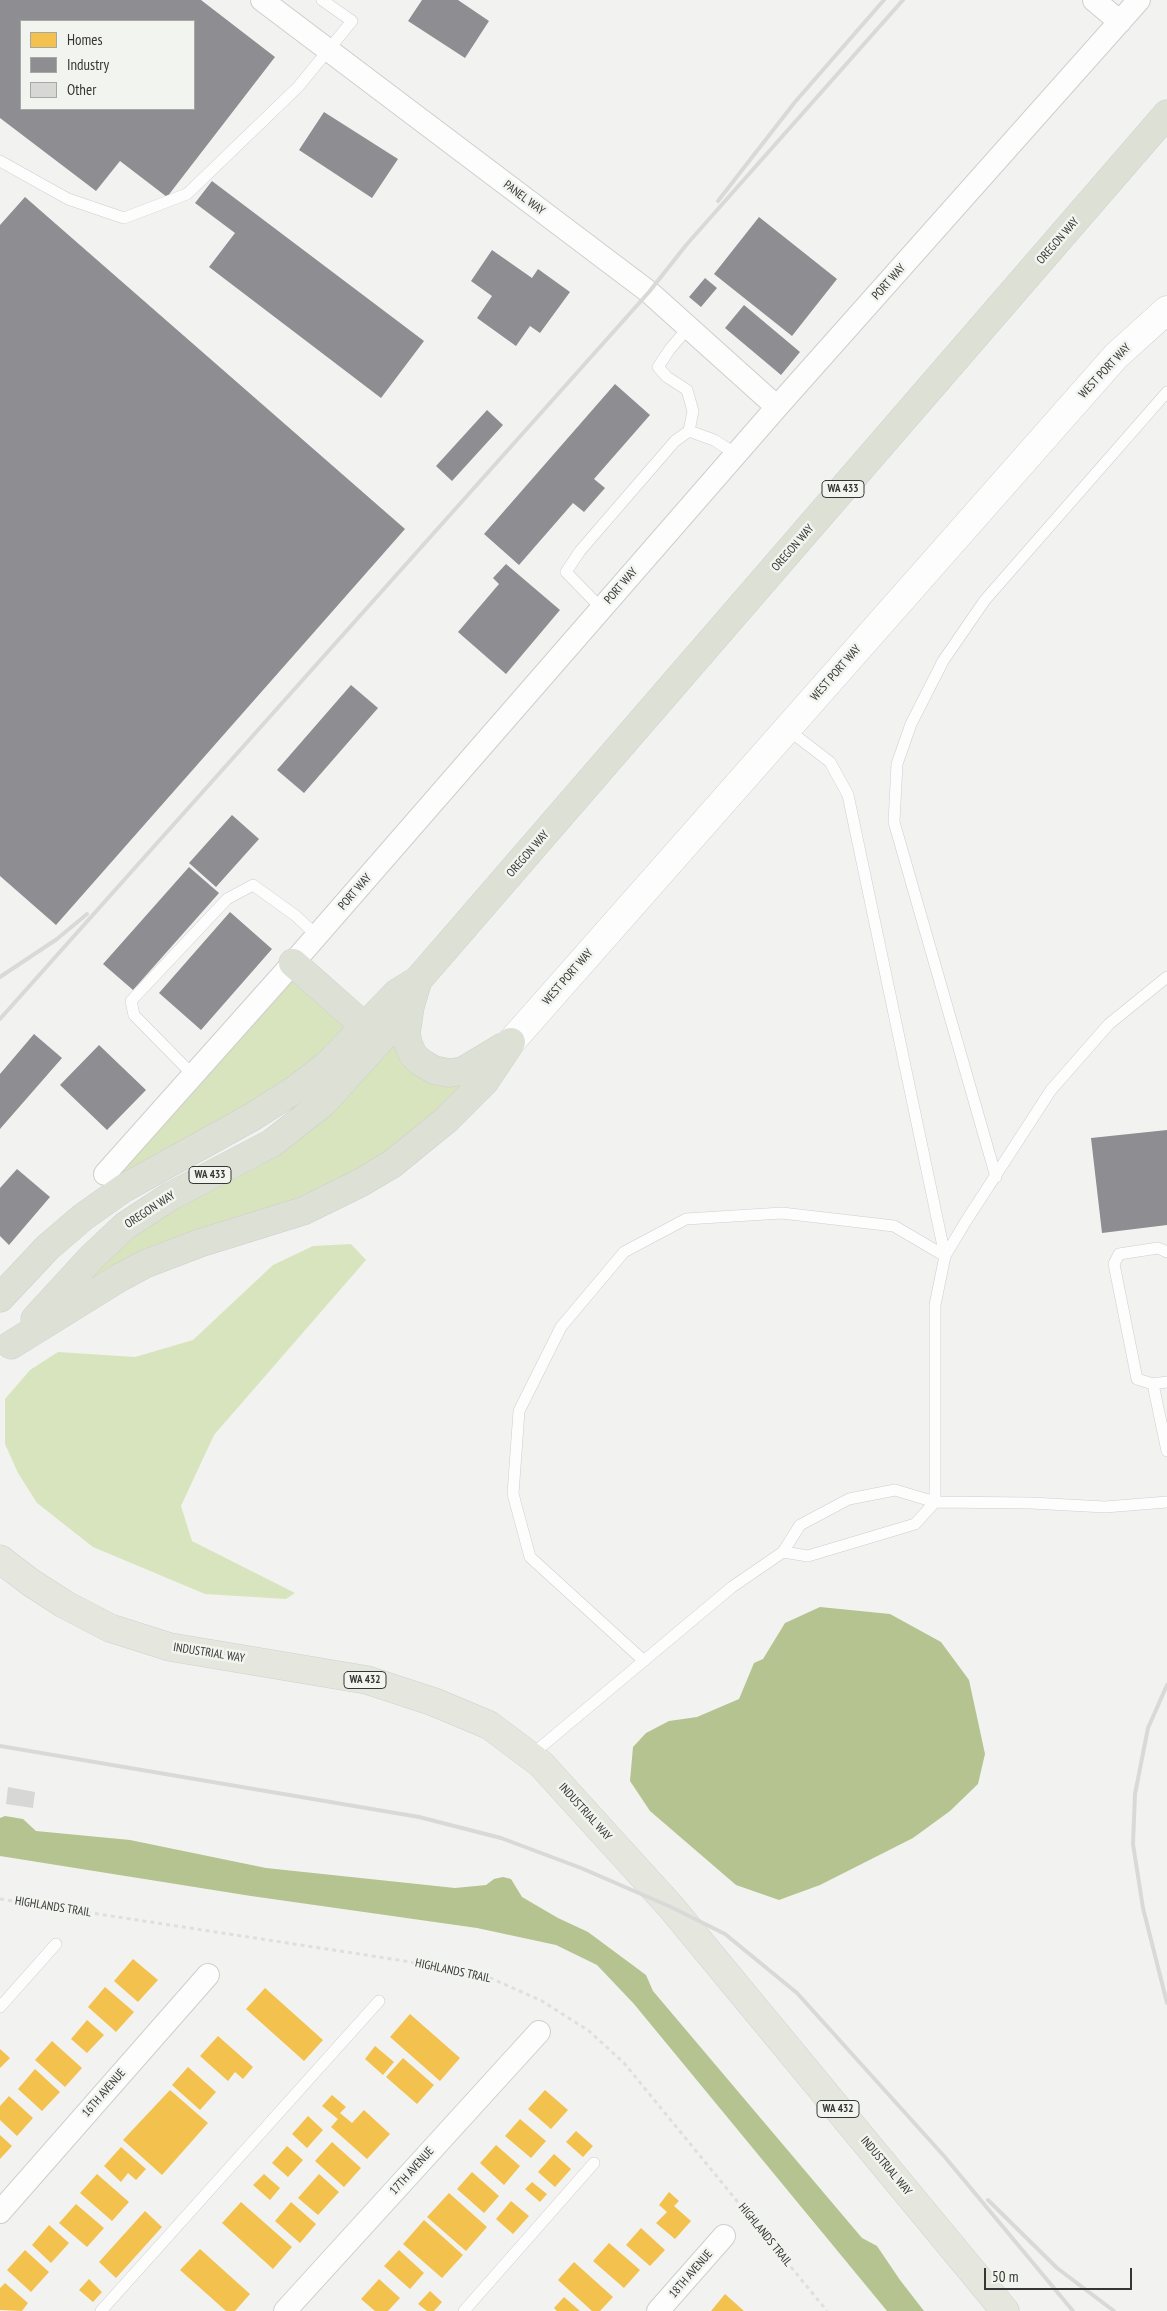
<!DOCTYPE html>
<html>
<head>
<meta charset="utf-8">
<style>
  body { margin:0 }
  #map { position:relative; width:1167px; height:2311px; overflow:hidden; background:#f2f3f0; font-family:"PT Sans Narrow",sans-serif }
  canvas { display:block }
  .legend { position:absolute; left:20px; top:20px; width:175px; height:90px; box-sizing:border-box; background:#f2f4ef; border:1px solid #a7a8a4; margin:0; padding:6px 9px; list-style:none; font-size:15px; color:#363634 }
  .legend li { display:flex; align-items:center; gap:10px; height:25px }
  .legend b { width:25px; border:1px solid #a7a8a4 }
  .scale { position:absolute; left:984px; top:2268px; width:148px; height:22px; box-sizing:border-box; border:2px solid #363634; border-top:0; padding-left:6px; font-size:15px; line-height:18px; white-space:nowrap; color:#363634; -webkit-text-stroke:4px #f2f4ef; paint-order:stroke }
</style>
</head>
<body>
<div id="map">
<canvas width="1167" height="2311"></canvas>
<ul class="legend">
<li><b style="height:14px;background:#f2c14e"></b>Homes</li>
<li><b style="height:14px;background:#8d8d92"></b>Industry</li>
<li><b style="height:14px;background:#d7d8d6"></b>Other</li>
</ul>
<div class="scale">50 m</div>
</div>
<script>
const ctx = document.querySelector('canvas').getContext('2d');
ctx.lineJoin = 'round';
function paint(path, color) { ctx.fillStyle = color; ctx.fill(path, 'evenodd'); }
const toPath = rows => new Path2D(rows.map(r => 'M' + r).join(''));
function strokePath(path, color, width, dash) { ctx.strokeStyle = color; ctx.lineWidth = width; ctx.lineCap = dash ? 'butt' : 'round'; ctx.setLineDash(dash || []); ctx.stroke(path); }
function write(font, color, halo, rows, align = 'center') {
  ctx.font = font + ' "PT Sans Narrow",sans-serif'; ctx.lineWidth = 5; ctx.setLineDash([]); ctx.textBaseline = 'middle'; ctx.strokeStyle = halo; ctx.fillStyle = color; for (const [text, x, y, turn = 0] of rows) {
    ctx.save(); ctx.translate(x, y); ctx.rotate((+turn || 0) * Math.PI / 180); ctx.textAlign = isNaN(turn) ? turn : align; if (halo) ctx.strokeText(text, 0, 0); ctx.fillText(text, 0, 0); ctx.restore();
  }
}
paint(toPath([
  [293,963,364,1026,327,1065,124,1188,105,1174],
  [390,1030,413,1055,478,1064,420,1143,200,1243,11,1345,91,1258,272,1143],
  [351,1244,366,1260,214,1435,181,1506,192,1541,295,1593,286,1599,205,1594,93,1547,37,1503,18,1473,5,1444,5,1399,30,1370,58,1352,135,1357,193,1340,273,1265,313,1246]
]), '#d8e4be');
paint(toPath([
  [820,1607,890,1614,941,1642,969,1680,985,1754,978,1784,950,1811,913,1838,820,1885,779,1900,736,1885,650,1811,630,1781,633,1747,646,1733,669,1721,697,1717,739,1699,754,1663,763,1659,785,1623],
  [5,1816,23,1819,36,1831,130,1840,266,1868,455,1888,486,1885,494,1879,503,1877,511,1879,522,1897,558,1918,588,1932,646,1975,653,1991,862,2238,877,2246,900,2280,924,2311,887,2311,634,2004,597,1965,556,1945,477,1928,251,1896,0,1856,0,1818]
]), '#b4c38f');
paint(toPath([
  [133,1959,158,1980,138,2002,114,1981],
  [105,1987,134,2012,116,2032,88,2007],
  [265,1988,323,2040,304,2061,246,2009],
  [410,2014,460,2058,440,2081,390,2037],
  [87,2020,104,2035,87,2053,71,2039],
  [218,2036,253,2067,243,2079,235,2072,228,2081,200,2056],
  [52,2041,82,2068,65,2087,35,2060],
  [375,2046,394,2062,383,2075,365,2059],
  [0,2049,10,2058,0,2068],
  [403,2058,434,2085,417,2104,386,2077],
  [188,2067,216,2092,200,2110,172,2085],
  [35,2069,60,2092,42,2111,18,2089],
  [170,2090,208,2123,162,2175,123,2140],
  [545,2090,568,2110,551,2129,528,2109],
  [332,2095,346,2107,340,2113,352,2123,364,2110,390,2134,367,2159,331,2127,338,2119,322,2106],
  [9,2096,33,2118,17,2136,0,2120,0,2106],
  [308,2116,323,2130,307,2148,292,2134],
  [520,2119,546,2141,531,2158,505,2136],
  [576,2131,593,2146,583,2157,566,2142],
  [0,2135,12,2146,0,2159],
  [332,2142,361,2168,344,2187,315,2161],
  [496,2145,520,2166,504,2185,480,2163],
  [287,2146,303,2160,288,2177,272,2163],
  [121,2147,146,2169,136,2180,128,2173,121,2182,104,2166],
  [554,2154,571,2169,555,2187,538,2172],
  [472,2172,499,2196,484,2213,457,2189],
  [97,2174,129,2202,112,2221,80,2193],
  [264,2174,280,2188,270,2200,253,2185],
  [319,2174,339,2192,318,2215,298,2198],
  [532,2182,547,2194,540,2202,525,2189],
  [669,2192,679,2201,674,2206,691,2221,675,2239,656,2223,667,2212,659,2205],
  [449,2193,487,2227,466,2251,427,2217],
  [511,2201,529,2216,513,2234,496,2219],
  [241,2202,292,2247,273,2269,222,2223],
  [291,2202,316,2224,300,2243,275,2221],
  [76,2204,104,2228,87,2247,59,2223],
  [145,2211,162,2227,116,2278,99,2262],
  [424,2220,463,2255,442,2278,403,2244],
  [49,2225,69,2243,51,2263,32,2245],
  [641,2228,665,2250,650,2266,626,2245],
  [609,2243,640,2270,624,2288,593,2261],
  [200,2249,250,2294,235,2311,226,2311,180,2270],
  [25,2250,49,2272,31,2292,7,2270],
  [399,2250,424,2273,410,2289,384,2266],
  [574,2262,613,2297,600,2311,592,2311,558,2280],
  [89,2279,102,2292,93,2302,79,2290],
  [379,2279,400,2298,388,2311,375,2311,361,2299],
  [5,2283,28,2303,22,2311,0,2310,0,2288],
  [430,2291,442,2302,434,2311,427,2311,418,2304],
  [725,2294,744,2311,711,2311],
  [564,2297,580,2311,557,2311,554,2308]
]), '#f2c14e');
paint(toPath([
  [0,0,201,0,275,57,167,197,120,161,96,191,0,118],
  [21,21,194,21,194,109,21,109],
  [422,0,458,0,489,21,465,58,408,21],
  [324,112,398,159,372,198,299,150],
  [212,181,424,341,381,398,209,267,235,233,195,203],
  [25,197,405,529,56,925,0,876,0,225],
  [759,217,837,279,792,336,714,274],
  [492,250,532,278,538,269,570,292,540,333,530,326,516,346,477,318,492,296,471,281],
  [705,278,717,288,701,307,689,297],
  [744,305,800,352,781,375,725,328],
  [615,384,650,415,594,479,605,488,584,512,573,503,519,565,484,534],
  [487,410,503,425,452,481,436,466],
  [506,564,560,610,506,674,458,632,499,584,493,578],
  [351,685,378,708,304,793,277,770],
  [232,815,259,839,216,887,189,863],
  [189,867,219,893,133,990,103,964],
  [230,912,272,949,201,1030,159,993],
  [34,1034,62,1058,0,1129,0,1074],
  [99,1045,146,1090,107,1130,60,1085],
  [1167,1130,1167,1225,1102,1233,1091,1138],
  [17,1169,50,1197,9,1245,0,1236,0,1188]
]), '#8d8d92');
paint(toPath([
  [8,1787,35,1792,33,1808,6,1804]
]), '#d7d8d6');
const service = toPath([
  [0,161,68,199,124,218,187,194,298,87,352,21,322,0],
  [688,328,670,349,658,367,667,377,687,390,693,411,689,431],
  [602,609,566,572,580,551,675,441,689,431,714,440,736,454],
  [787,729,830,762,848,795,945,1256],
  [193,1075,134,1015,131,1001,227,899,253,885,296,916,317,936],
  [996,1177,894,822,897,764,911,724,943,661,985,600,1167,392],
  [1167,1252,1158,1248,1119,1254,1114,1264,1137,1379,1153,1384,1167,1382],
  [1153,1384,1167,1451],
  [783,1552,808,1556,915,1524,935,1502,935,1305,945,1256,966,1221,1051,1090,1109,1024,1167,977],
  [644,1661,530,1557,513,1494,519,1411,561,1327,624,1252,686,1219,782,1213,894,1226,945,1256],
  [530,1756,732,1587,783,1552,800,1525,849,1499,895,1490,935,1502,1031,1503,1105,1507,1167,1502],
  [0,2007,56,1944],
  [101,2311,379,2001],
  [464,2311,594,2163]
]);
const minor = toPath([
  [262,0,649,292,777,407],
  [1094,0,1120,22],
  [105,1174,293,963,777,407,1139,0],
  [0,2212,208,1975],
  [285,2311,539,2032],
  [658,2311,724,2236]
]);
const tertiary = toPath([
  [511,1042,1116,356,1167,310]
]);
const primary = toPath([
  [0,1559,30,1582,64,1604,110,1628,170,1647,367,1680,434,1702,489,1725,541,1764,671,1907,1005,2311]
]);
const trunk = toPath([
  [293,963,364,1026],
  [410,1007,406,1034,408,1043,413,1055,422,1063,434,1070,449,1073,463,1071,503,1047],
  [0,1298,48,1247,83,1217,124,1188,252,1117,296,1089,327,1065,397,993,418,980,1167,114],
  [35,1319,91,1258,125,1226,171,1196,272,1143,323,1103,410,1007,418,980],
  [11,1345,119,1278,145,1264,200,1243,303,1211,360,1183,392,1164,446,1120,485,1081,511,1042]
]);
strokePath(service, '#cececc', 12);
strokePath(minor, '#cececc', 24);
strokePath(tertiary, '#cececc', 29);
strokePath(primary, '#cecfcd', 29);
strokePath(trunk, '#cecfcd', 29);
strokePath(toPath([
  [0,1899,405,1961,488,1977,542,2001,589,2031,624,2063,827,2311]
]), '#dfdfdf', 3, [4, 4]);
strokePath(service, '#fdfdfd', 11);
strokePath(minor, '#fdfdfd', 22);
strokePath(tertiary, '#fdfdfd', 28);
strokePath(primary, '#e5e7df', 28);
strokePath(trunk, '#dde0d5', 28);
strokePath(toPath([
  [718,201,795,102,884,0],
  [0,977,57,939,87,914],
  [0,1019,649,292,687,244,903,0],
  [1167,1685,1148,1728,1135,1794,1133,1844,1143,1908,1167,2003],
  [0,1746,419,1817,501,1838,581,1868,671,1907,725,1934,797,1993,944,2156,1073,2311],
  [988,2200,1057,2268,1114,2311]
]), '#d9dad8', 4);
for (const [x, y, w] of [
  [843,489,42],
  [210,1175,42],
  [365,1680,42],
  [838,2109,42]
]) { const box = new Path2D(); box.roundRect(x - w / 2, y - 8.5, w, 17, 4); ctx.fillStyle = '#f2f4ef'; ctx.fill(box); strokePath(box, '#363634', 1); }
write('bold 11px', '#363634', null, [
  ["WA 433",843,489],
  ["WA 433",210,1175],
  ["WA 432",365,1680],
  ["WA 432",838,2109]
]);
write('12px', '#363634', '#f2f4ef', [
  ["PANEL WAY",524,198,37],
  ["OREGON WAY",1058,241,-49],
  ["PORT WAY",889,282,-48],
  ["WEST PORT WAY",1105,371,-47],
  ["OREGON WAY",793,548,-49],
  ["PORT WAY",621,586,-49],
  ["WEST PORT WAY",836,673,-49],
  ["OREGON WAY",528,854,-49],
  ["PORT WAY",355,892,-49],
  ["WEST PORT WAY",568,977,-49],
  ["OREGON WAY",150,1210,-33],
  ["INDUSTRIAL WAY",209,1653,9],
  ["INDUSTRIAL WAY",585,1812,48],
  ["HIGHLANDS TRAIL",53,1907,9],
  ["HIGHLANDS TRAIL",453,1971,12],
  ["16TH AVENUE",104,2093,-49],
  ["INDUSTRIAL WAY",886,2166,50],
  ["17TH AVENUE",412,2171,-48],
  ["HIGHLANDS TRAIL",765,2235,51],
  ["18TH AVENUE",691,2274,-49]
]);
</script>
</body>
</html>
